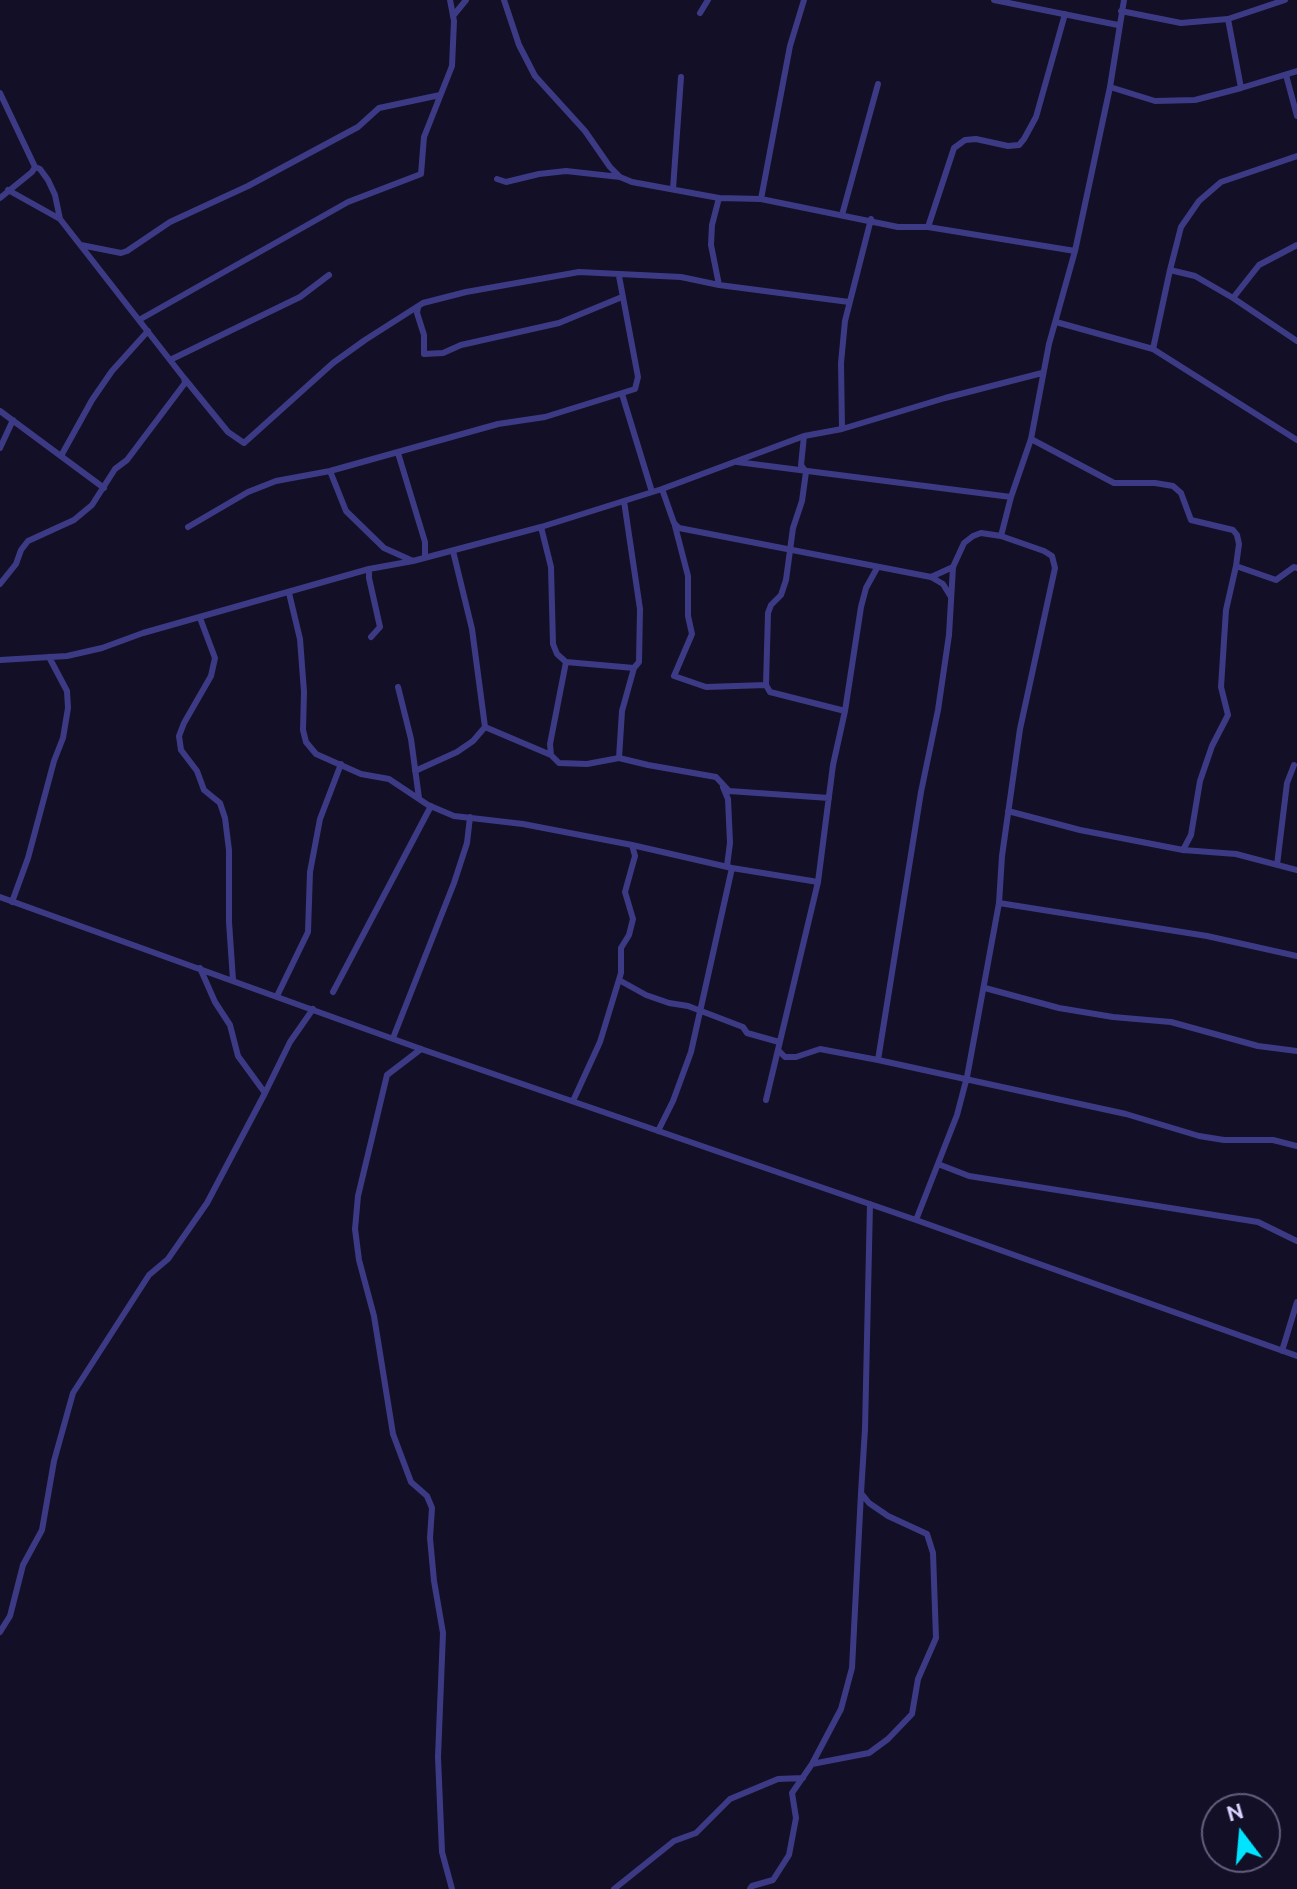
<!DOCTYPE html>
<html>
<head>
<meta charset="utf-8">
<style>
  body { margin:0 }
  #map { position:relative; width:1297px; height:1889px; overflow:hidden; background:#130f26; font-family:Ubuntu,sans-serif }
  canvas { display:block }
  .north { position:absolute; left:1201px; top:1793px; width:80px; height:80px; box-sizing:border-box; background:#130f26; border:2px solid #625e7d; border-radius:50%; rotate:344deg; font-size:22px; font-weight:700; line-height:32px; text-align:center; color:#d9d4ff }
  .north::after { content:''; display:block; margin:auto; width:28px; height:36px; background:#00e5ff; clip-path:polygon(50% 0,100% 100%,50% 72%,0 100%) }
</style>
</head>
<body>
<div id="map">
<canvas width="1297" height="1889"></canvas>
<div class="north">N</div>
</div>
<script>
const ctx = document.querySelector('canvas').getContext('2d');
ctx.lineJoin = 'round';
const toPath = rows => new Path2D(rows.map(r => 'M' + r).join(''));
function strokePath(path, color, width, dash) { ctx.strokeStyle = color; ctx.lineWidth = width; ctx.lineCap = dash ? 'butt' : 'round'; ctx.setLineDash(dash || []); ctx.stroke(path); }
strokePath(toPath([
  [504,0,519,45,535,76,585,131,610,167,620,177,632,182,719,198,761,199,898,227,928,227,1075,251],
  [994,0,1118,25],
  [1121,11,1181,23,1228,19],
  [700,13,708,0],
  [453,16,466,0],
  [1286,75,1297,116],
  [1110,87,1155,101,1195,100,1241,88,1228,19,1285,0],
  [1241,88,1297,71],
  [0,93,35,167,32,172,0,198],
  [497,179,506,182,539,174,566,171,620,177],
  [673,189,681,77],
  [8,190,60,219],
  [719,198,712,225,711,245,719,285],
  [761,199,790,46,804,0],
  [842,215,878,84],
  [928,227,954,148,965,140,976,139,1008,146,1019,145,1024,139,1036,117,1065,14],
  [81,245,121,253,127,251,170,222,248,186,358,127,379,108,440,95],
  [1170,270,1181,227,1199,201,1221,182,1297,156],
  [1233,298,1259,265,1297,245],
  [418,307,417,313,424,335,424,354,443,353,461,345,559,323,622,297],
  [139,320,348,202,421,174,424,137,452,66,454,21,450,0],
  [1056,322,1153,349,1170,270,1195,276,1233,298,1297,341],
  [1153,349,1297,440],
  [170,360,300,297,329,275],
  [184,378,228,432,244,443,333,363,365,340,423,303,466,292,579,272,681,277,719,285,849,302],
  [622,394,652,492],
  [0,411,104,488],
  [842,429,841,363,845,321,871,219],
  [804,436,801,465,806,472,802,501,793,528,786,580,781,595,771,605,768,613,766,685,770,692,845,711],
  [1031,439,1114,483,1155,483,1173,486,1181,493,1191,520,1233,530,1237,535,1239,544,1236,566,1226,610,1221,687,1228,715,1212,746,1200,781,1191,835,1183,850],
  [0,448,13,420],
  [398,453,425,542,425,558],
  [61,456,92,400,112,371,148,331],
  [737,462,1011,497],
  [330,471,346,511,384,548,413,561],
  [662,489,674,523,679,528,931,577,943,584,951,597],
  [675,526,688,576,688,616,692,634,674,676,706,687,766,685],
  [188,527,248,492,276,481,330,471,498,424,545,417,635,389,638,377,619,276],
  [541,527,551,567,553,644,557,654,566,662,634,668,639,662,640,609,624,501],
  [453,551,472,629,485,727,551,755],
  [1236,566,1276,580,1294,567,1297,568],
  [369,569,369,578,380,627,371,637],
  [931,577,953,567],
  [0,584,16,564,21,550,28,541,74,520,92,505,115,469,127,460,185,383,184,378,60,219,55,195,48,180,40,169,35,167],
  [289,593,300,639,304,692,303,730,306,742,316,754,361,774,389,779,428,805,454,816,523,824,632,845,635,856,625,892,633,919,629,935,621,948,621,973,600,1042,573,1101],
  [200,618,215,658,211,676,184,723,179,736,181,750,197,771,204,790,220,803,225,818,229,850,229,922,233,980],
  [0,660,67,656,102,648,143,633,369,569,413,561,541,527,662,489,804,436,842,429,945,398,1042,373],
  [566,662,550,744,551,755,559,763,587,764,619,758,648,765,716,777,729,791,829,798],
  [398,687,411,739,419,798],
  [619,758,622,711,634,668],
  [415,771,457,752,473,741,485,727],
  [723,787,728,799,730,843,727,866],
  [1008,811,1080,830,1183,850,1236,854,1297,870],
  [632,845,732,868,818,882],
  [1277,865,1287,783,1294,765],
  [0,897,421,1049,916,1220,1297,1356],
  [12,902,28,858,54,761,63,738,68,708,67,691,49,657],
  [999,903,1207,936,1297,956],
  [619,980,646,995,669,1003,688,1006,743,1027,747,1033,779,1042],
  [985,988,1059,1008,1113,1017,1171,1022,1258,1046,1297,1051],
  [333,992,431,806],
  [277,996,308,932,310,872,320,819,341,764],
  [393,1038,454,883,467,843,470,817],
  [421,1049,387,1075,358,1196,355,1229,359,1260,374,1316,393,1434,411,1482,427,1496,432,1508,430,1538,434,1581,443,1633,438,1757,442,1852,452,1889],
  [778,1050,785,1057,796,1057,820,1049,878,1060,1126,1114,1199,1136,1224,1140,1273,1140,1297,1146],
  [878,1060,921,792,938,710,949,635,953,567,964,543,973,536,981,533,1001,536],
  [265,1093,290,1042,313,1009],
  [766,1100,818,882,833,765,845,711,861,607,866,588,877,568],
  [658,1131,673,1101,691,1052,732,868],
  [938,1164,969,1176,1258,1222,1297,1241],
  [916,1220,957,1115,967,1077,999,903,1002,856,1020,729,1055,568,1052,556,1044,551,1001,536,1011,497,1031,439,1049,344,1075,251,1110,87,1124,0],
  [1282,1351,1297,1302],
  [0,1632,10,1616,23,1565,42,1530,54,1461,73,1393,149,1275,168,1259,207,1203,265,1093,238,1056,230,1025,215,1002,200,968],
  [812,1764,841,1709,852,1668,861,1493],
  [614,1889,674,1841,696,1833,730,1799,778,1779,803,1778],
  [750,1889,752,1886,773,1880,789,1855,796,1818,792,1793,812,1764,869,1753,888,1739,912,1714,918,1679,936,1638,933,1553,927,1534,888,1516,869,1503,861,1493,865,1429,870,1204]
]), '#3d3a85', 6);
</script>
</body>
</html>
